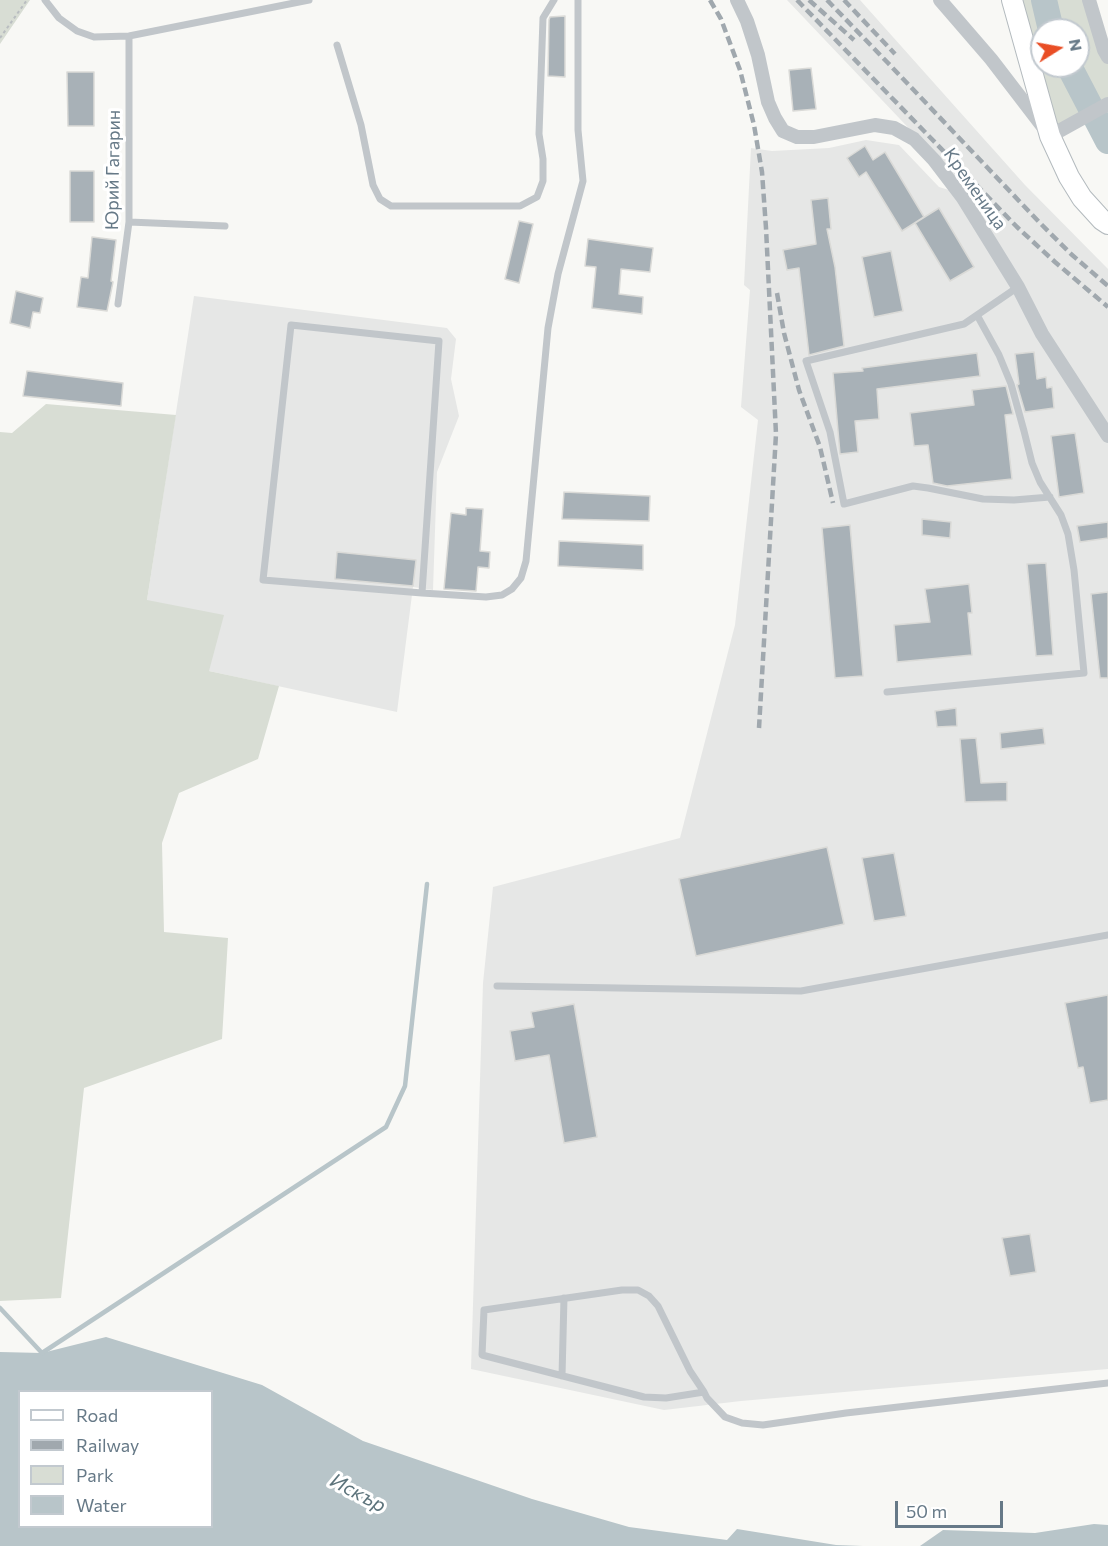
<!DOCTYPE html>
<html>
<head>
<meta charset="utf-8">
<style>
  body { margin:0 }
  #map { position:relative; width:1108px; height:1546px; overflow:hidden; background:#f8f8f5; font-family:Commissioner,sans-serif }
  canvas { display:block }
  .legend { position:absolute; left:18px; top:1390px; width:195px; height:138px; box-sizing:border-box; background:#fff; border:2px solid #c2c9cf; margin:0; padding:8px 10px; list-style:none; font-size:18px; color:#667987 }
  .legend li { display:flex; align-items:center; gap:12px; height:30px }
  .legend b { width:30px; border:2px solid #c2c9cf }
  .north { position:absolute; left:1030px; top:18px; width:60px; height:60px; box-sizing:border-box; background:#fff; border:2px solid #c2c9cf; border-radius:50%; rotate:79deg; font-size:16px; font-weight:700; line-height:24px; text-align:center; color:#667987 }
  .north::after { content:''; display:block; margin:auto; width:21px; height:27px; background:#e94e25; clip-path:polygon(50% 0,100% 100%,50% 72%,0 100%) }
  .scale { position:absolute; left:895px; top:1501px; width:108px; height:27px; box-sizing:border-box; border:3px solid #667987; border-top:0; padding-left:8px; font-size:18px; line-height:21px; white-space:nowrap; color:#667987; -webkit-text-stroke:4px #fff; paint-order:stroke }
</style>
</head>
<body>
<div id="map">
<canvas width="1108" height="1546"></canvas>
<ul class="legend">
<li><b style="height:8px;background:#fff"></b>Road</li>
<li><b style="height:8px;background:#a0a8ae"></b>Railway</li>
<li><b style="height:16px;background:#d8ddd4"></b>Park</li>
<li><b style="height:16px;background:#b8c5c9"></b>Water</li>
</ul>
<div class="north">N</div>
<div class="scale">50 m</div>
</div>
<script>
const ctx = document.querySelector('canvas').getContext('2d');
ctx.lineJoin = 'round';
function paint(path, color) { ctx.fillStyle = color; ctx.fill(path, 'evenodd'); }
const toPath = rows => new Path2D(rows.map(r => 'M' + r).join(''));
function strokePath(path, color, width, dash) { ctx.strokeStyle = color; ctx.lineWidth = width; ctx.lineCap = dash ? 'butt' : 'round'; ctx.setLineDash(dash || []); ctx.stroke(path); }
function write(font, color, halo, rows, align = 'center') {
  ctx.font = font + ' Commissioner,sans-serif'; ctx.lineWidth = 6; ctx.setLineDash([]); ctx.textBaseline = 'middle'; ctx.strokeStyle = halo; ctx.fillStyle = color; for (const [text, x, y, turn = 0] of rows) {
    ctx.save(); ctx.translate(x, y); ctx.rotate((+turn || 0) * Math.PI / 180); ctx.textAlign = isNaN(turn) ? turn : align; if (halo) ctx.strokeText(text, 0, 0); ctx.fillText(text, 0, 0); ctx.restore();
  }
}
paint(toPath([
  [787,0,860,0,1025,185,1108,269,1108,1369,741,1401,664,1410,471,1369,483,983,493,887,680,838,735,625,758,420,741,407,750,290,744,285,751,148,772,151,829,148,866,140,899,145,939,187,975,198],
  [194,296,447,328,456,339,451,379,459,416,437,472,433,590,413,587,397,712,209,671,147,600]
]), '#e6e7e6');
paint(toPath([
  [0,0,30,0,0,44],
  [1012,0,1089,0,1108,57,1108,104,1050,136],
  [1042,30,1078,30,1078,66,1042,66],
  [46,404,176,415,147,600,224,615,209,671,279,686,258,759,179,793,162,843,164,932,228,938,222,1039,84,1088,61,1298,0,1301,0,432,12,433]
]), '#d8ddd4');
paint(toPath([
  [106,1337,262,1385,363,1441,532,1499,629,1527,727,1540,737,1529,836,1545,863,1546,0,1546,0,1352,42,1353],
  [20,1392,212,1392,212,1526,20,1526],
  [1094,1524,1108,1525,1108,1546,920,1546,943,1530,1035,1533]
]), '#b8c5c9');
strokePath(toPath([
  [0,1308,42,1353,386,1127,405,1086,427,884]
]), '#b8c5c9', 4.5);
strokePath(toPath([
  [1044,0,1051,30],
  [1069,66,1108,141]
]), '#b8c5c9', 26);
const building = toPath([
  [565,16,565,77,548,76,549,20,550,17,565,16],
  [811,68,816,109,793,111,789,70,811,68],
  [67,72,94,72,94,126,68,126,67,72],
  [865,146,873,160,885,152,924,217,902,231,866,172,859,177,847,158,865,146],
  [70,171,94,171,94,222,70,222,70,171],
  [828,198,831,229,827,229,835,267,844,346,809,355,799,268,787,270,783,250,816,244,811,200,828,198],
  [939,208,974,267,950,281,915,223,939,208],
  [519,221,533,224,519,283,505,279,519,221],
  [92,237,116,240,111,281,113,282,107,311,77,307,81,277,88,278,92,237],
  [588,239,653,248,650,272,621,269,619,294,643,297,642,314,592,308,596,267,585,266,588,239],
  [891,251,903,311,874,317,862,257,891,251],
  [16,291,43,298,40,313,33,312,30,328,10,323,16,291],
  [1034,352,1037,379,1046,377,1047,388,1052,387,1054,408,1025,412,1017,385,1019,384,1015,354,1034,352],
  [977,353,980,376,877,389,879,419,855,421,858,452,840,454,833,373,863,371,862,368,977,353],
  [27,371,123,383,121,406,23,396,27,371],
  [1006,386,1013,414,1005,415,1012,479,947,486,933,483,928,445,914,446,910,413,974,405,972,390,1006,386],
  [1075,433,1084,493,1059,497,1051,436,1075,433],
  [564,492,650,496,649,521,562,519,564,492],
  [466,508,483,509,480,551,490,552,489,568,478,567,476,591,444,589,451,513,466,515,466,508],
  [922,519,951,522,950,538,922,535,922,519],
  [1108,522,1108,538,1080,542,1077,526,1108,522],
  [850,525,863,676,835,678,822,528,850,525],
  [559,541,643,545,643,570,558,566,559,541],
  [337,552,416,560,413,586,335,579,337,552],
  [1046,563,1053,655,1036,656,1027,564,1046,563],
  [969,584,972,613,968,613,972,655,897,662,894,625,930,622,925,589,969,584],
  [1108,592,1108,678,1100,678,1091,594,1108,592],
  [956,708,957,726,937,727,935,711,956,708],
  [1043,728,1045,744,1001,749,1000,733,1043,728],
  [976,738,981,783,1007,782,1007,801,965,802,960,739,976,738],
  [827,847,844,924,696,956,679,879,827,847],
  [894,853,906,916,874,921,862,858,894,853],
  [1108,995,1108,1100,1090,1103,1083,1067,1078,1068,1065,1003,1108,995],
  [574,1004,597,1137,564,1143,549,1055,515,1061,510,1031,534,1027,531,1012,574,1004],
  [1030,1234,1036,1272,1010,1276,1002,1238,1030,1234]
]);
paint(building, '#a8b1b7');
strokePath(building, '#dadad7', 1.5);
const secondary = toPath([
  [1012,0,1050,136,1069,177,1082,198,1102,220,1108,224]
]);
strokePath(secondary, '#b3babe', 22);
strokePath(toPath([
  [0,38,27,0]
]), '#b9bdc0', 2, [3, 3]);
strokePath(toPath([
  [45,0,59,18,77,31,94,37,129,36,309,0],
  [337,45,361,125,373,185,380,199,391,206,520,206,537,197,543,181,543,159,539,134,543,18,554,0],
  [129,222,225,226],
  [1018,287,964,324,806,361,830,432,844,504,913,486,928,488,983,499,1014,500,1050,497],
  [118,304,129,222,129,36],
  [422,593,439,341,291,325,263,580,422,593,486,597,502,595,512,589,521,578,526,561,548,328,558,274,583,181,578,130,578,0],
  [887,692,1084,673,1074,570,1068,534,1061,515,1040,482,1032,463,1024,431,1011,384,999,355,977,315],
  [497,986,801,991,1108,935],
  [562,1376,564,1298],
  [704,1392,666,1398,644,1397,482,1355,484,1310,622,1290,638,1290,649,1296,658,1306,690,1371,704,1392,707,1398,725,1417,742,1423,763,1425,846,1413,1108,1383]
]), '#c1c6ca', 7);
strokePath(toPath([
  [737,0,747,21,758,55,768,102,775,118,783,131,797,137,814,137,875,125,894,128,914,139,934,160,963,198,1018,287,1042,334,1108,436],
  [940,0,991,59,1050,136,1108,104],
  [1089,0,1104,50,1108,57]
]), '#c1c6ca', 14);
strokePath(secondary, '#fff', 20);
strokePath(toPath([
  [710,0,721,19,740,70,754,125,762,172,766,228,776,434,759,728],
  [797,0,1017,227,1055,262,1108,307],
  [809,0,854,40],
  [827,0,888,63,1040,223,1071,254,1108,286],
  [844,0,895,54],
  [777,293,784,333,799,390,820,447,833,503]
]), '#a0a8ae', 4.5, [9, 4.5]);
write('18px', '#667987', '#fff', [
  ["Юрий Гагарин",113,170,-89],
  ["Кременица",975,189,55]
]);
write('italic 20px', '#5d747c', '#fff', [
  ["Искър",358,1493,28]
]);
</script>
</body>
</html>
